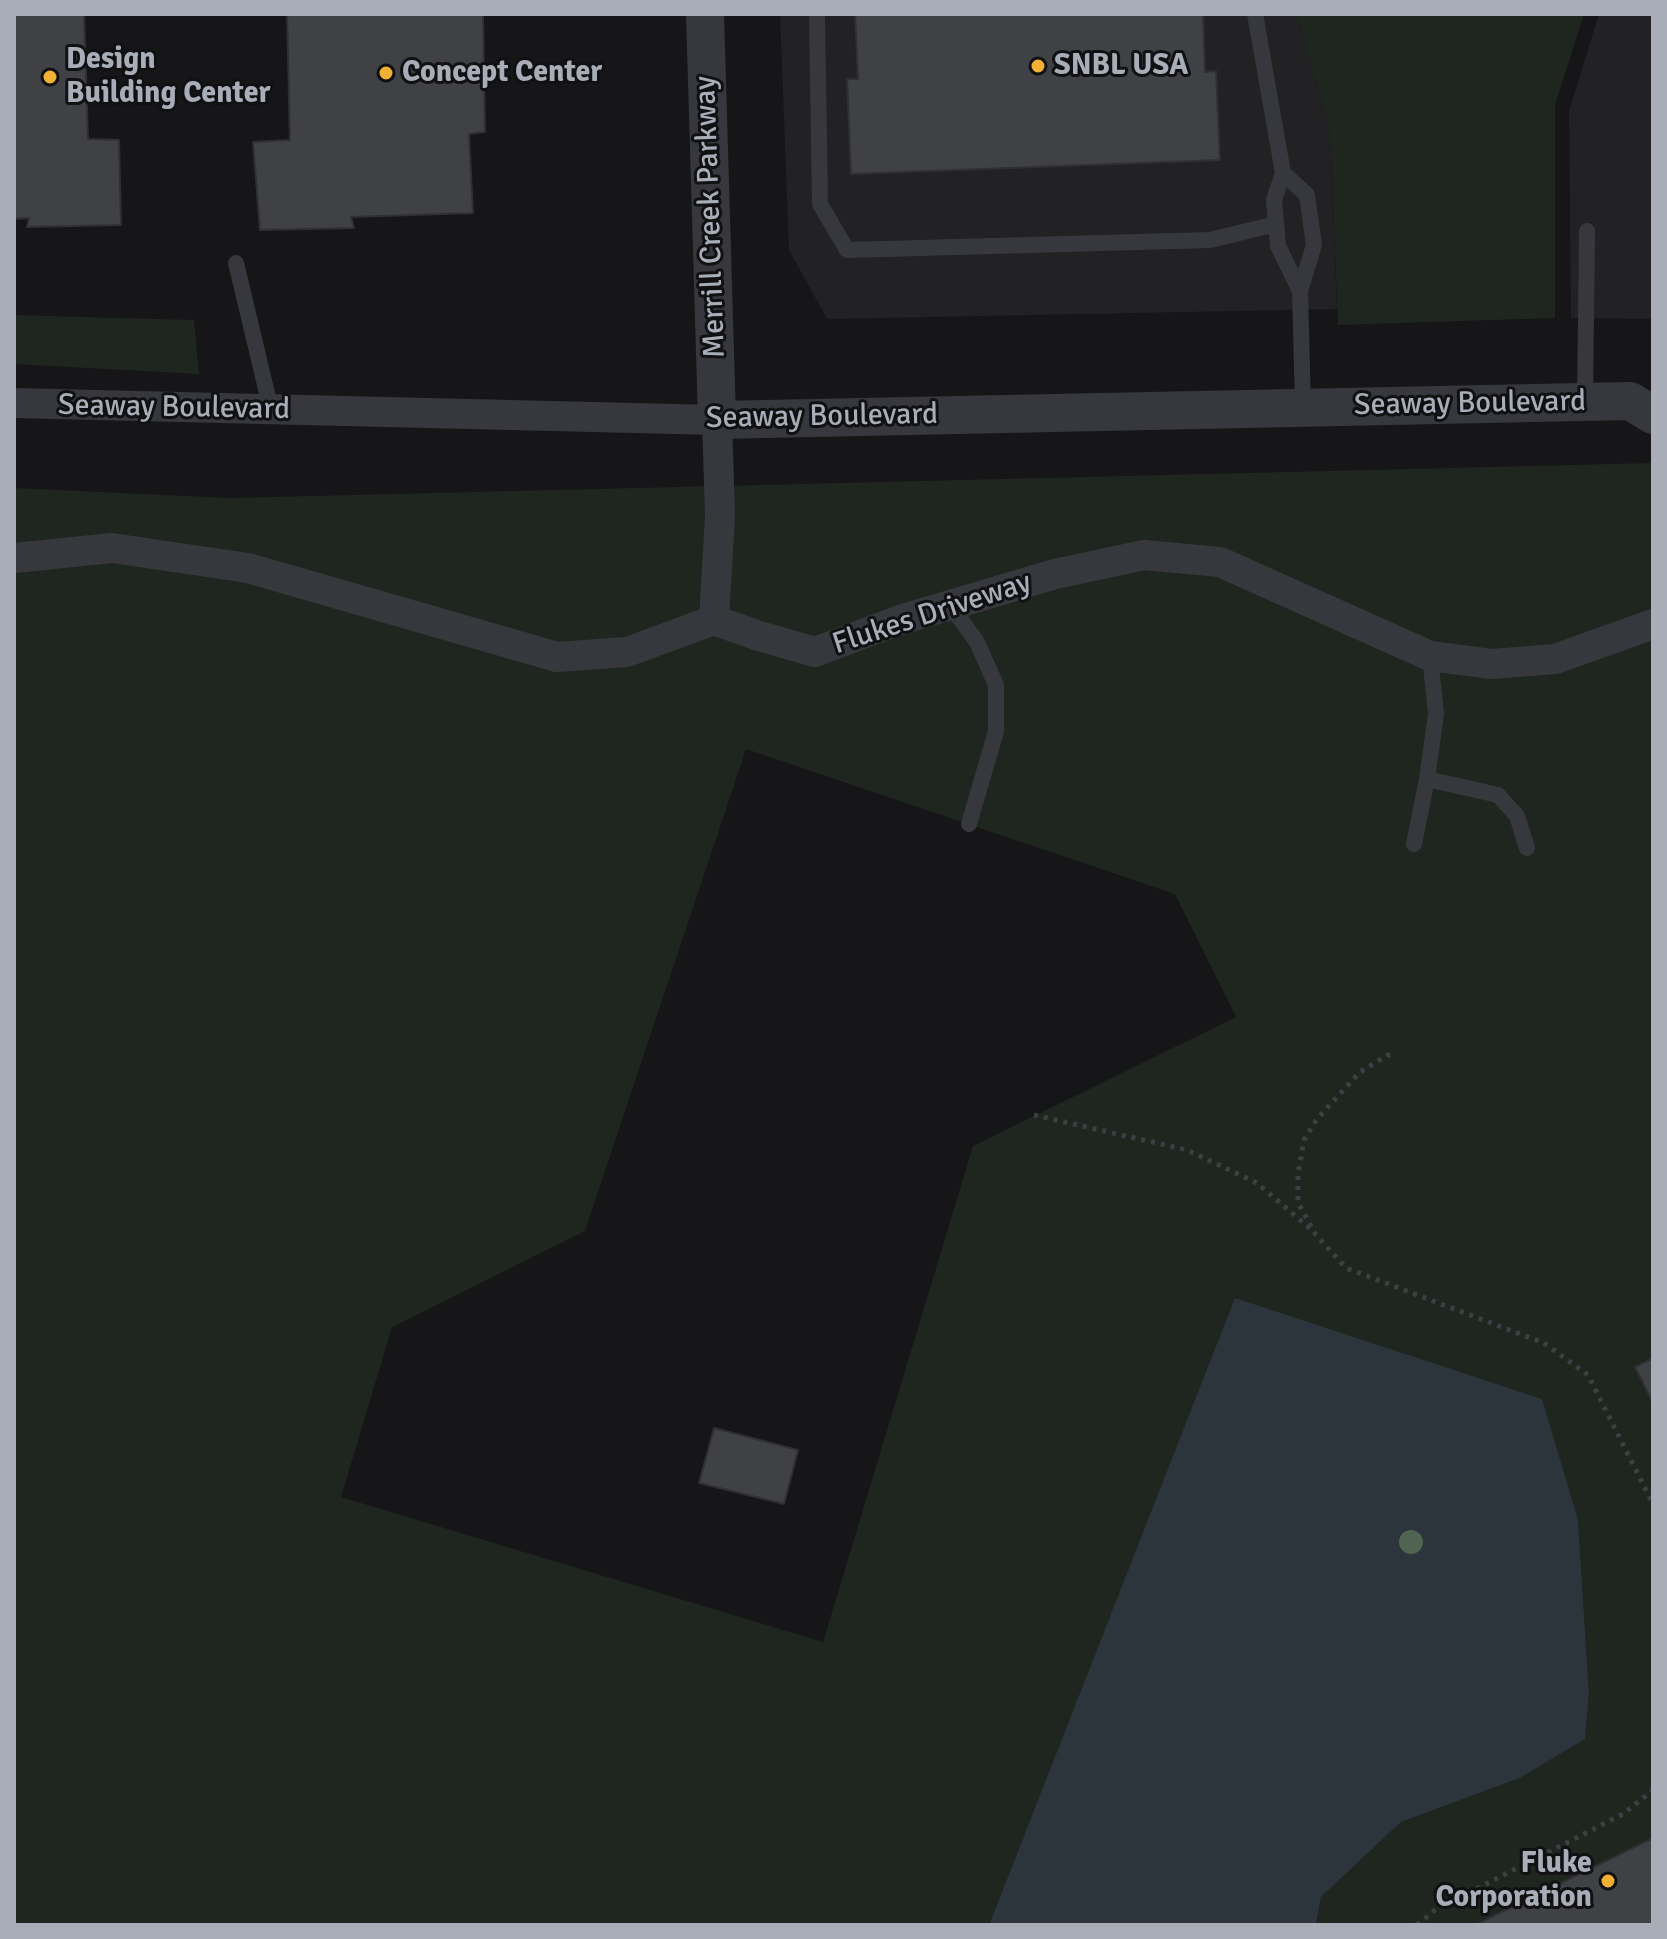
<!DOCTYPE html>
<html>
<head>
<meta charset="utf-8">
<style>
  body { margin:0 }
  #map { position:relative; width:1667px; height:1939px; overflow:hidden; background:#161618; font-family:Signika,sans-serif }
  canvas { display:block }
  .frame { position:absolute; inset:0; border:16px solid #a8adb8; pointer-events:none }
</style>
</head>
<body>
<div id="map">
<canvas width="1667" height="1939"></canvas>
<div class="frame"></div>
</div>
<script>
const ctx = document.querySelector('canvas').getContext('2d');
ctx.lineJoin = 'round';
function paint(path, color) { ctx.fillStyle = color; ctx.fill(path, 'evenodd'); }
const toPath = rows => new Path2D(rows.map(r => 'M' + r).join(''));
function strokePath(path, color, width, dash) { ctx.strokeStyle = color; ctx.lineWidth = width; ctx.lineCap = dash ? 'butt' : 'round'; ctx.setLineDash(dash || []); ctx.stroke(path); }
function write(font, color, halo, rows, align = 'center') {
  ctx.font = font + ' Signika,sans-serif'; ctx.lineWidth = 6; ctx.setLineDash([]); ctx.textBaseline = 'middle'; ctx.strokeStyle = halo; ctx.fillStyle = color; for (const [text, x, y, turn = 0] of rows) {
    ctx.save(); ctx.translate(x, y); ctx.rotate((+turn || 0) * Math.PI / 180); ctx.textAlign = isNaN(turn) ? turn : align; if (halo) ctx.strokeText(text, 0, 0); ctx.fillText(text, 0, 0); ctx.restore();
  }
}
paint(toPath([
  [780,14,1296,14,1330,131,1337,309,827,319,789,250],
  [1599,14,1653,14,1653,319,1571,318,1569,111]
]), '#222225');
paint(toPath([
  [1296,14,1584,14,1555,105,1555,318,1338,325,1330,131],
  [14,315,194,320,199,374,14,364],
  [1653,463,1653,1925,1316,1925,1321,1897,1401,1822,1520,1778,1585,1739,1589,1693,1578,1520,1236,1298,989,1925,14,1925,14,488,230,498],
  [746,749,1175,894,1236,1017,973,1146,823,1642,341,1497,392,1327,585,1231]
]), '#1e261f');
paint(toPath([
  [1235,1298,1542,1399,1578,1520,1589,1693,1585,1739,1520,1778,1401,1822,1321,1897,1316,1925,989,1925]
]), '#2c353c');
const building = toPath([
  [14,14,84,14,88,139,119,140,121,225,27,227,29,218,14,219,14,14],
  [287,14,483,14,485,132,469,134,473,213,351,217,354,228,260,230,253,142,290,140,287,14],
  [855,14,1203,14,1205,72,1216,71,1220,160,851,174,847,79,858,79,855,14],
  [1653,1358,1653,1403,1635,1367,1653,1358],
  [714,1428,798,1450,784,1504,699,1483,714,1428],
  [1653,1838,1653,1925,1475,1925,1653,1838]
]);
paint(building, '#404145');
strokePath(building, '#303034', 2);
strokePath(toPath([
  [1390,1054,1360,1072,1317,1119,1304,1140,1298,1174,1298,1203,1316,1235,1346,1268,1544,1343,1588,1375,1653,1504],
  [1034,1115,1187,1150,1257,1183,1313,1231],
  [1417,1925,1435,1910,1623,1814,1653,1790]
]), '#3d3f44', 5, [4, 6]);
strokePath(toPath([
  [817,14,820,204,847,250,1210,240,1276,224],
  [1255,14,1283,173],
  [1283,173,1307,195,1314,245,1300,291,1278,246,1274,200,1283,173],
  [236,263,271,410],
  [1300,291,1303,407],
  [1585,401,1587,231],
  [950,605,977,642,996,685,996,731,969,824],
  [1427,779,1498,795,1517,816,1527,848],
  [1414,844,1427,779,1436,714,1430,656]
]), '#37383d', 16);
strokePath(toPath([
  [14,403,717,420,720,516,714,620],
  [14,558,112,548,248,568,557,657,627,652,714,620,756,635,815,652,900,620,1055,574,1144,555,1220,562,1430,656,1492,664,1555,659,1653,624]
]), '#37383d', 30);
strokePath(toPath([
  [705,14,717,420,1630,401,1653,415]
]), '#37383d', 38);
ctx.fillStyle = '#506452';
for (const [x, y] of [
  [1411,1542]
]) { ctx.beginPath(); ctx.arc(x, y, 12, 0, 2 * Math.PI); ctx.fill(); }
for (const [x, y, r, color] of [
  [1038,66,8,"#f2b134"],
  [386,73,8,"#f2b134"],
  [50,77,8,"#f2b134"],
  [1608,1881,8,"#f2b134"]
]) { const dot = new Path2D(); dot.arc(x, y, r, 0, 2 * Math.PI); ctx.fillStyle = color; ctx.fill(dot); strokePath(dot, '#111113', 3); }
write('bold 30px', '#a8adb8', '#111113', [
  ["Design",66,60],
  ["Building Center",66,94],
  ["SNBL USA",1054,66],
  ["Concept Center",402,73],
  ["Fluke",1592,1864,"right"],
  ["Corporation",1592,1898,"right"]
], 'left');
write('30px', '#a8adb8', '#111113', [
  ["Merrill Creek Parkway",711,217,-92],
  ["Seaway Boulevard",1470,404,-1],
  ["Seaway Boulevard",174,408,1],
  ["Seaway Boulevard",822,417,-1],
  ["Flukes Driveway",932,614,-18]
]);
</script>
</body>
</html>
